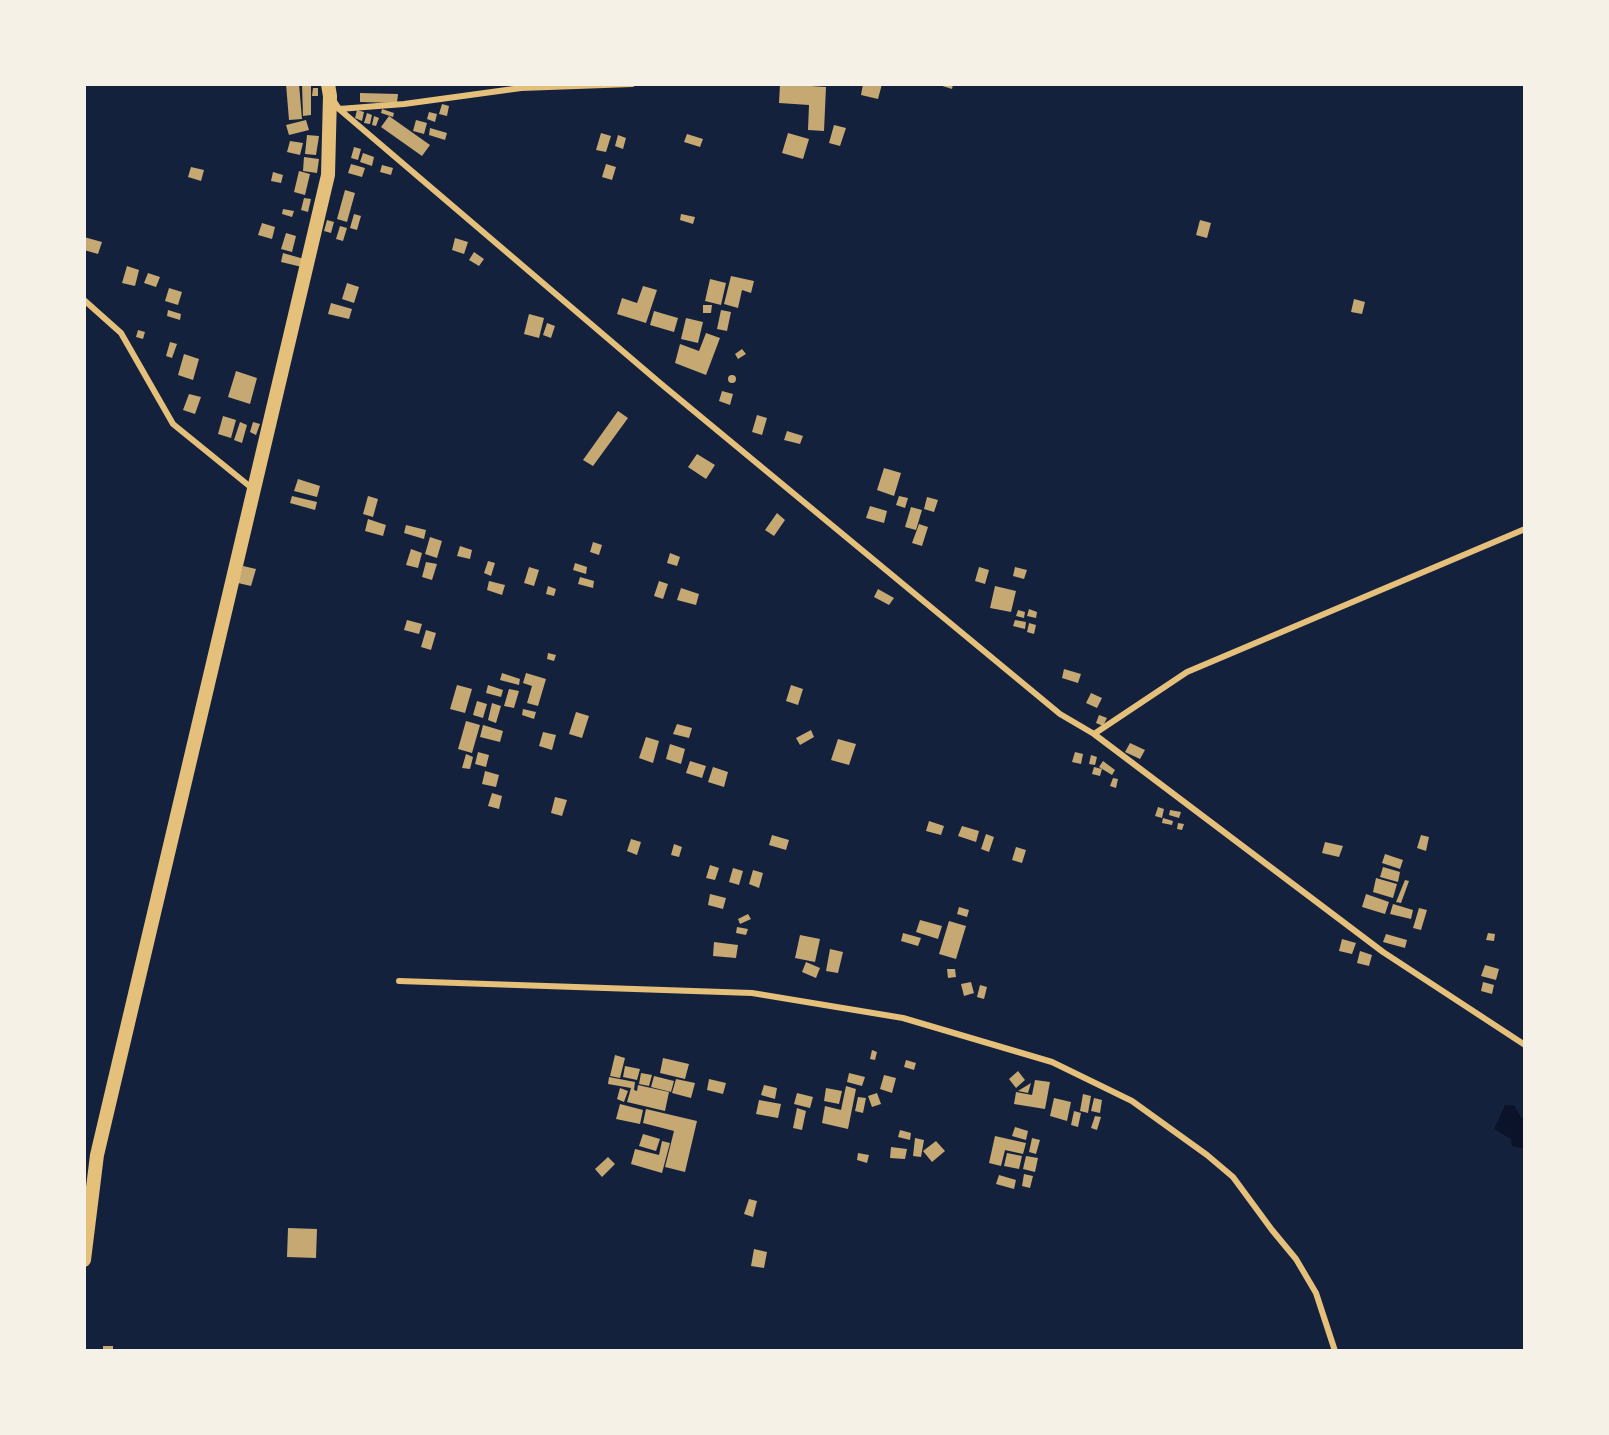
<!DOCTYPE html>
<html>
<head>
<meta charset="utf-8">
<style>
  body { margin:0 }
  #map { position:relative; width:1609px; height:1435px; overflow:hidden; background:#14213d; font-family:"Asap Condensed",sans-serif }
  canvas { display:block }
  .frame { position:absolute; inset:0; border:86px solid #f6f1e7; pointer-events:none }
</style>
</head>
<body>
<div id="map">
<canvas width="1609" height="1435"></canvas>
<div class="frame"></div>
</div>
<script>
const ctx = document.querySelector('canvas').getContext('2d');
ctx.lineJoin = 'round';
function paint(path, color) { ctx.fillStyle = color; ctx.fill(path, 'evenodd'); }
const toPath = rows => new Path2D(rows.map(r => 'M' + r).join(''));
function strokePath(path, color, width, dash) { ctx.strokeStyle = color; ctx.lineWidth = width; ctx.lineCap = dash ? 'butt' : 'round'; ctx.setLineDash(dash || []); ctx.stroke(path); }
paint(toPath([
  [1505,1105,1514,1105,1521,1117,1525,1119,1525,1149,1512,1146,1511,1139,1494,1129]
]), '#0b132b');
paint(toPath([
  [286,84,299,84,302,119,289,120],
  [302,84,311,84,311,115,303,116],
  [780,84,826,87,824,131,808,130,809,105,779,103],
  [863,84,882,84,878,99,861,95],
  [936,84,953,84,952,89],
  [313,88,318,88,318,96,312,96],
  [360,93,398,94,397,103,360,102],
  [442,104,449,106,447,116,439,114],
  [382,109,394,113,393,117,381,113],
  [357,110,364,112,362,121,355,118],
  [429,112,437,114,435,122,427,119],
  [367,113,372,115,370,124,364,123],
  [374,116,379,118,376,126,372,125],
  [389,116,430,145,422,156,381,127],
  [306,120,309,130,289,135,286,125],
  [416,120,427,123,424,134,413,131],
  [834,125,846,128,840,146,829,143],
  [430,128,447,133,445,140,429,135],
  [601,133,611,136,606,152,596,150],
  [788,133,809,139,803,159,782,153],
  [687,134,703,139,700,147,684,142],
  [307,135,319,136,316,155,305,154],
  [618,135,626,138,623,149,615,146],
  [290,141,303,143,300,155,287,152],
  [354,147,361,149,358,160,351,158],
  [363,153,374,157,372,166,360,162],
  [304,157,319,159,317,173,303,171],
  [351,164,365,168,362,177,348,173],
  [606,164,616,167,612,180,602,177],
  [382,165,393,168,391,175,380,172],
  [191,167,204,170,201,181,188,177],
  [299,171,310,174,305,195,294,192],
  [273,172,283,175,281,183,271,181],
  [345,190,355,193,347,222,337,219],
  [304,198,311,199,308,212,301,210],
  [283,209,294,211,292,217,282,214],
  [354,214,361,216,357,230,350,228],
  [681,214,695,217,693,224,680,220],
  [327,220,334,222,331,233,324,231],
  [1200,220,1211,223,1207,238,1196,235],
  [262,223,275,227,272,239,258,235],
  [340,226,347,228,343,241,336,239],
  [286,233,296,236,292,252,281,249],
  [84,237,102,242,98,254,84,250],
  [455,238,468,242,464,254,452,250],
  [474,252,484,259,479,266,469,260],
  [283,253,304,259,302,267,281,262],
  [127,266,139,270,135,286,122,283],
  [148,273,160,277,156,287,144,283],
  [731,276,754,281,751,293,742,290,738,308,724,304],
  [710,279,726,283,721,305,705,301],
  [347,283,359,287,354,303,342,299],
  [643,286,657,290,646,323,617,314,622,298,637,303],
  [169,288,182,292,178,305,165,301],
  [1354,299,1365,302,1362,314,1351,312],
  [331,303,352,309,349,319,328,314],
  [703,305,712,305,711,313,703,313],
  [168,310,181,314,180,320,167,316],
  [721,310,731,312,727,331,717,329],
  [654,311,678,318,674,332,650,325],
  [529,314,544,318,539,338,524,334],
  [686,318,703,322,698,343,681,339],
  [547,323,555,326,551,338,543,335],
  [138,330,145,332,143,339,136,337],
  [706,333,720,338,706,375,675,363,680,344,699,351],
  [170,342,177,344,172,358,166,356],
  [742,349,746,354,738,359,735,354],
  [184,354,199,359,193,380,178,375],
  [236,371,257,378,250,404,228,397],
  '728 379a4 4 0 1 1 8 0a4 4 0 1 1-8 0Z',
  [722,391,733,394,730,405,719,401],
  [189,394,201,397,195,414,183,410],
  [618,411,628,418,593,466,583,460],
  [757,415,767,418,762,435,752,432],
  [223,416,236,420,231,438,218,434],
  [240,422,247,425,242,443,234,440],
  [253,422,260,424,256,435,250,432],
  [787,431,803,436,800,444,784,440],
  [697,454,715,465,706,479,688,467],
  [884,468,901,473,894,496,877,490],
  [298,479,320,486,317,497,294,491],
  [292,496,317,502,315,510,290,503],
  [368,496,378,499,373,517,363,514],
  [899,496,908,498,905,508,896,505],
  [927,497,938,500,934,512,924,509],
  [870,506,887,511,884,523,866,518],
  [911,507,922,510,916,530,905,527],
  [777,513,785,520,774,536,765,530],
  [368,519,386,525,383,536,365,531],
  [919,524,928,527,922,546,912,543],
  [406,525,426,530,424,539,404,533],
  [430,537,442,541,437,558,425,554],
  [593,542,602,545,599,555,590,552],
  [460,546,472,550,470,559,457,556],
  [411,549,422,553,418,568,406,565],
  [670,553,680,557,677,566,667,563],
  [488,561,495,563,491,576,484,573],
  [426,562,437,564,432,580,422,577],
  [575,563,587,567,586,574,573,570],
  [243,566,256,569,251,586,238,583],
  [529,567,539,570,534,586,524,583],
  [979,567,989,570,985,584,975,581],
  [1015,567,1027,570,1024,579,1013,576],
  [580,577,594,581,593,588,578,584],
  [489,581,505,585,502,595,487,590],
  [659,581,668,584,663,599,654,596],
  [548,586,556,589,554,596,546,594],
  [995,586,1016,591,1011,612,990,608],
  [681,588,699,594,696,605,677,600],
  [878,589,894,598,889,605,874,597],
  [1029,609,1037,612,1036,618,1027,616],
  [1018,610,1025,612,1024,618,1016,616],
  [407,620,422,624,419,634,404,630],
  [1015,620,1026,622,1025,629,1013,626],
  [1029,623,1036,625,1034,634,1027,632],
  [426,630,436,633,431,650,421,647],
  [548,653,556,655,554,661,547,659],
  [1064,669,1081,674,1078,683,1062,678],
  [502,673,520,679,519,685,500,680],
  [526,673,546,679,538,706,527,703,532,686,523,683],
  [457,685,472,689,465,713,450,709],
  [488,685,503,690,501,697,486,693],
  [791,685,803,689,798,705,786,701],
  [509,689,519,691,514,708,504,706],
  [1091,693,1102,698,1097,708,1086,703],
  [477,701,487,704,483,718,473,715],
  [492,703,501,706,496,723,488,720],
  [523,709,536,712,534,719,522,715],
  [576,712,589,716,582,738,569,734],
  [1099,715,1107,718,1103,726,1096,723],
  [466,721,480,725,472,753,458,749],
  [677,724,692,728,689,738,673,734],
  [483,725,503,731,500,742,480,737],
  [811,730,814,737,800,745,796,738],
  [543,732,556,735,552,750,539,746],
  [646,737,659,741,653,763,639,758],
  [838,739,856,744,849,765,831,760],
  [1130,743,1145,750,1140,759,1125,752],
  [670,744,685,749,681,764,666,759],
  [478,752,489,755,486,767,475,764],
  [1075,752,1083,754,1081,764,1072,762],
  [466,754,473,757,470,769,462,768],
  [1091,755,1097,757,1095,765,1089,764],
  [690,761,706,766,702,778,686,773],
  [1103,761,1115,770,1112,775,1099,767],
  [713,767,728,772,724,787,708,782],
  [1094,767,1102,769,1100,776,1092,774],
  [485,771,499,775,496,787,482,784],
  [1113,778,1118,779,1116,788,1110,786],
  [492,793,502,796,499,809,488,806],
  [555,797,567,800,562,816,551,813],
  [1158,807,1164,809,1162,818,1155,816],
  [1170,810,1181,812,1179,818,1169,815],
  [1163,818,1173,821,1172,825,1162,823],
  [929,821,944,826,941,835,926,831],
  [1178,823,1184,824,1182,830,1177,829],
  [962,826,979,831,976,842,958,836],
  [986,834,994,837,989,852,981,849],
  [772,835,789,840,786,850,769,845],
  [1421,835,1429,837,1426,851,1417,848],
  [631,839,641,842,637,855,627,851],
  [1325,842,1343,846,1339,857,1322,853],
  [674,844,682,847,679,857,671,855],
  [1016,847,1026,850,1022,863,1012,860],
  [1385,854,1403,860,1400,869,1382,863],
  [710,865,719,868,715,880,706,878],
  [1383,867,1400,872,1398,882,1380,877],
  [733,868,743,871,739,885,729,882],
  [753,870,763,873,759,888,749,884],
  [1376,878,1397,884,1393,898,1373,892],
  [1405,880,1409,881,1401,903,1396,902],
  [710,894,726,898,723,909,708,905],
  [1366,894,1389,902,1385,914,1362,907],
  [1393,904,1413,910,1411,919,1390,914],
  [959,907,969,910,967,917,957,914],
  [1419,908,1427,910,1421,930,1413,928],
  [748,914,751,919,740,924,738,919],
  [920,920,942,926,938,939,916,932],
  [949,921,966,926,956,959,939,954],
  [737,927,748,929,746,935,736,933],
  [903,933,921,938,918,946,901,941],
  [1488,933,1495,934,1494,941,1486,940],
  [1386,934,1407,940,1405,948,1383,942],
  [800,935,820,939,815,962,795,958],
  [1342,939,1356,943,1352,954,1339,951],
  [714,942,738,945,736,958,713,956],
  [830,949,843,952,838,973,826,971],
  [1360,951,1372,955,1369,966,1357,963],
  [806,962,820,968,816,978,802,972],
  [1485,965,1499,969,1496,980,1481,976],
  [947,969,955,969,956,977,948,978],
  [971,982,974,993,964,996,961,984],
  [1483,982,1494,985,1492,994,1481,991],
  [980,985,987,987,984,999,977,997],
  [872,1050,877,1052,875,1060,870,1059],
  [615,1055,625,1058,620,1078,610,1076],
  [663,1058,689,1064,685,1079,660,1073],
  [906,1060,916,1063,914,1070,904,1067],
  [625,1066,640,1069,637,1080,623,1077],
  [1018,1071,1025,1080,1016,1088,1009,1079],
  [641,1073,652,1075,649,1086,639,1084],
  [849,1073,865,1077,862,1086,847,1082],
  [884,1075,896,1078,892,1093,880,1089],
  [654,1076,674,1081,671,1092,651,1087],
  [609,1077,635,1082,634,1090,637,1091,638,1085,669,1092,665,1111,627,1102,631,1088,608,1084],
  [676,1079,695,1083,691,1098,672,1093],
  [709,1079,726,1083,723,1094,707,1090],
  [1035,1080,1050,1082,1045,1109,1014,1104,1016,1092,1032,1095],
  [1031,1083,1028,1093,1018,1091],
  [764,1085,777,1088,775,1099,761,1095],
  [846,1086,856,1089,848,1129,822,1123,825,1106,841,1110],
  [620,1088,628,1091,624,1102,617,1099],
  [826,1088,842,1091,839,1104,824,1101],
  [797,1093,813,1097,810,1108,794,1104],
  [877,1093,881,1104,872,1107,868,1096],
  [1083,1094,1091,1096,1088,1113,1080,1111],
  [858,1097,866,1098,863,1113,855,1111],
  [1054,1098,1071,1102,1067,1121,1050,1116],
  [1094,1098,1102,1100,1100,1113,1091,1111],
  [759,1100,781,1104,778,1118,756,1114],
  [620,1104,643,1110,640,1124,616,1119],
  [797,1108,806,1111,802,1130,793,1128],
  [646,1109,697,1121,685,1172,665,1167,674,1131,643,1123],
  [1074,1111,1081,1113,1078,1127,1071,1125],
  [1095,1116,1101,1117,1097,1130,1091,1128],
  [1015,1127,1028,1131,1026,1140,1012,1136],
  [900,1130,911,1133,910,1140,898,1137],
  [643,1134,660,1139,656,1151,639,1146],
  [995,1136,1026,1143,1023,1154,1005,1150,1001,1166,989,1163],
  [915,1138,924,1140,921,1157,913,1156],
  [1032,1138,1040,1140,1036,1154,1029,1152],
  [662,1141,670,1143,662,1173,631,1164,635,1149,659,1155],
  [936,1141,945,1151,932,1162,923,1151],
  [891,1147,907,1149,905,1159,890,1158],
  [858,1153,869,1155,867,1163,857,1160],
  [1007,1153,1022,1156,1019,1169,1004,1166],
  [1026,1156,1038,1158,1035,1172,1023,1169],
  [608,1157,615,1164,602,1177,595,1169],
  [1024,1174,1033,1176,1030,1188,1022,1186],
  [999,1175,1016,1180,1014,1189,996,1184],
  [749,1199,757,1201,753,1217,744,1214],
  [288,1228,317,1229,316,1258,287,1257],
  [754,1249,767,1252,764,1268,751,1266],
  [103,1346,113,1346,113,1351,103,1351]
]), '#c6a872');
strokePath(toPath([
  [333,100,339,109,660,383,1060,714,1094,734,1383,952,1525,1045],
  [339,109,404,104,521,88,632,84],
  [84,300,121,333,173,424,253,489],
  [1094,734,1187,672,1525,529],
  [399,981,752,993,903,1018,1052,1062,1132,1101,1207,1155,1233,1177,1272,1230,1296,1259,1316,1293,1335,1351]
]), '#e5c07b', 6);
strokePath(toPath([
  [84,1260,97,1155,328,175,330,96,328,84]
]), '#e5c07b', 14);
</script>
</body>
</html>
